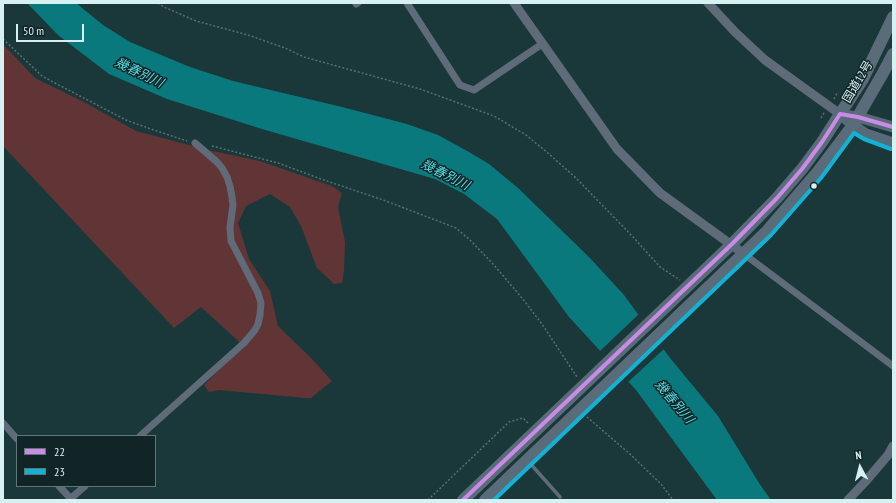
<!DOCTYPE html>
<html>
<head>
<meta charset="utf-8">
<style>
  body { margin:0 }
  #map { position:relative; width:896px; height:503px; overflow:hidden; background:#1a3739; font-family:"PT Sans Narrow",sans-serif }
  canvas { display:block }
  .frame { position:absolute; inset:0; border:4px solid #d7f0f2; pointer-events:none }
  .legend { position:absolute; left:16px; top:435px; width:140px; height:52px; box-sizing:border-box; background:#112527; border:1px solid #607678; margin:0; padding:5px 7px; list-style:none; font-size:12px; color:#d7f0f2 }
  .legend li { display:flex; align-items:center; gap:8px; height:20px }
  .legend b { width:20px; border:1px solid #607678 }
  .north { position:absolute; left:840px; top:447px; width:40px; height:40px; -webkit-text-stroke:3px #112527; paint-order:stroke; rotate:353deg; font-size:11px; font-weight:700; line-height:16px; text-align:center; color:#d7f0f2 }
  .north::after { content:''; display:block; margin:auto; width:14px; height:18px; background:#d7f0f2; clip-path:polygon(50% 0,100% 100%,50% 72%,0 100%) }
  .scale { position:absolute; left:16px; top:24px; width:68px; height:18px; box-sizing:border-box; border:2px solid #d7f0f2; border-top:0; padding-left:5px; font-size:12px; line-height:14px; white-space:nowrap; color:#d7f0f2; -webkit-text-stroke:3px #112527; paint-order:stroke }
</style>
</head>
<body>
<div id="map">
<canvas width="896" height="503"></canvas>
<div class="frame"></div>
<ul class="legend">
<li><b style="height:5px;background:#ca8be6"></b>22</li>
<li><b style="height:5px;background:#13b2d5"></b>23</li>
</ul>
<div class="north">N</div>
<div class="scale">50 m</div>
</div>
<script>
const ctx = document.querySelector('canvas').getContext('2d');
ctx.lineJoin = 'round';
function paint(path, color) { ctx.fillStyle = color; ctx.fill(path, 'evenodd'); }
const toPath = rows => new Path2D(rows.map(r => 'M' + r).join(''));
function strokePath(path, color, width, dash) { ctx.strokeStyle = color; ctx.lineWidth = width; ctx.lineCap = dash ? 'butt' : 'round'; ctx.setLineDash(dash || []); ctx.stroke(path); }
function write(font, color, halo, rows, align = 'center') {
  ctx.font = font + ' "PT Sans Narrow","Noto Sans JP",sans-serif'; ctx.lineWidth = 3; ctx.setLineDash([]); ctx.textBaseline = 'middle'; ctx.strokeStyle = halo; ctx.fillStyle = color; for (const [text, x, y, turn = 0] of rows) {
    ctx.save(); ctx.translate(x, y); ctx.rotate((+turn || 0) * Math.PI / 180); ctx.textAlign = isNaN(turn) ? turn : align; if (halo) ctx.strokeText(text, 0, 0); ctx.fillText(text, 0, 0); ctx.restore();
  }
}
paint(toPath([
  [3,44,35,78,84,102,136,131,208,150,260,161,332,186,342,193,338,207,345,242,344,271,342,283,334,284,317,268,301,226,290,207,270,194,246,206,238,223,249,259,270,291,278,326,311,358,332,381,311,398,305,398,219,390,209,392,204,385,226,363,244,348,236,339,201,307,174,328,3,146]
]), '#613536');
paint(toPath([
  [27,3,76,3,103,25,130,42,190,67,233,81,342,107,407,124,438,135,469,152,489,164,518,188,589,257,624,295,670,358,718,416,759,483,771,500,717,500,636,390,569,317,497,219,464,194,435,179,262,129,167,99,109,74,58,35]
]), '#0a797e');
paint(toPath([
  [640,313,665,348,627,383,599,352]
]), '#1a3739');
strokePath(toPath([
  [158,3,164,7,196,21,248,35,285,48,304,57,420,89,494,116,526,135,549,154,576,178,635,239,660,267,680,280],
  [3,39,42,76,53,82,126,120,148,128,187,141],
  [834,99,837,93],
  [821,118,824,113],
  [212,146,278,163,321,179,386,201,456,228,471,241,494,265,522,298,542,324,577,377],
  [587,417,631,455,661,484,673,500],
  [428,500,509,422,523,418,529,424]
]), '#5d6d74', 1.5, [2, 2]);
strokePath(toPath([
  [528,461,560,497]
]), '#5f6b79', 3.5);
strokePath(toPath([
  [407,3,460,85,474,90,542,44],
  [356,4,358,3],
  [744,254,893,366],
  [3,423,17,439],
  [140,436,244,343,255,330,258,324,260,315,261,303,258,293,231,241,230,227,233,205,232,197,230,186,227,177,222,168,217,162,195,143],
  [59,486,72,500],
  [69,500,85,486]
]), '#5f6b79', 7);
strokePath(toPath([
  [514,3,617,149,660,193,744,254],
  [708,3,735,32,765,60,840,114],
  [848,500,865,482,888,455,893,446]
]), '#5f6b79', 9);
strokePath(toPath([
  [840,114,853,125,866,134,893,143],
  [850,116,858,117,893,127]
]), '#576a79', 11);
strokePath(toPath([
  [463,500,732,244,777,198,802,169,822,142,840,114,863,79,893,17],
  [485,500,767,231,816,174,853,125,883,73,893,54]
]), '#5a6c7a', 12);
strokePath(toPath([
  [463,500,732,244,777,198,802,169,822,142,840,114,858,117,893,127]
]), '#ca8be6', 4);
strokePath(toPath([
  [494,500,771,235,821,178,854,133,864,139,891,149]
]), '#13b2d5', 4);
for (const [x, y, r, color] of [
  [814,186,3.5,"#d7f0f2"]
]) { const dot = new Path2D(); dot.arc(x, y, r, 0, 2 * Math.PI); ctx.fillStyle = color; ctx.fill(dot); strokePath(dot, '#112527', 1.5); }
write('12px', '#d7f0f2', '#112527', [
  ["国道12号",858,82,-59]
]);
write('italic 13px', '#54d9e2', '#112527', [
  ["幾春別川",139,73,26],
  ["幾春別川",445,175,27],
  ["幾春別川",674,402,50]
]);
</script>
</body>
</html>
